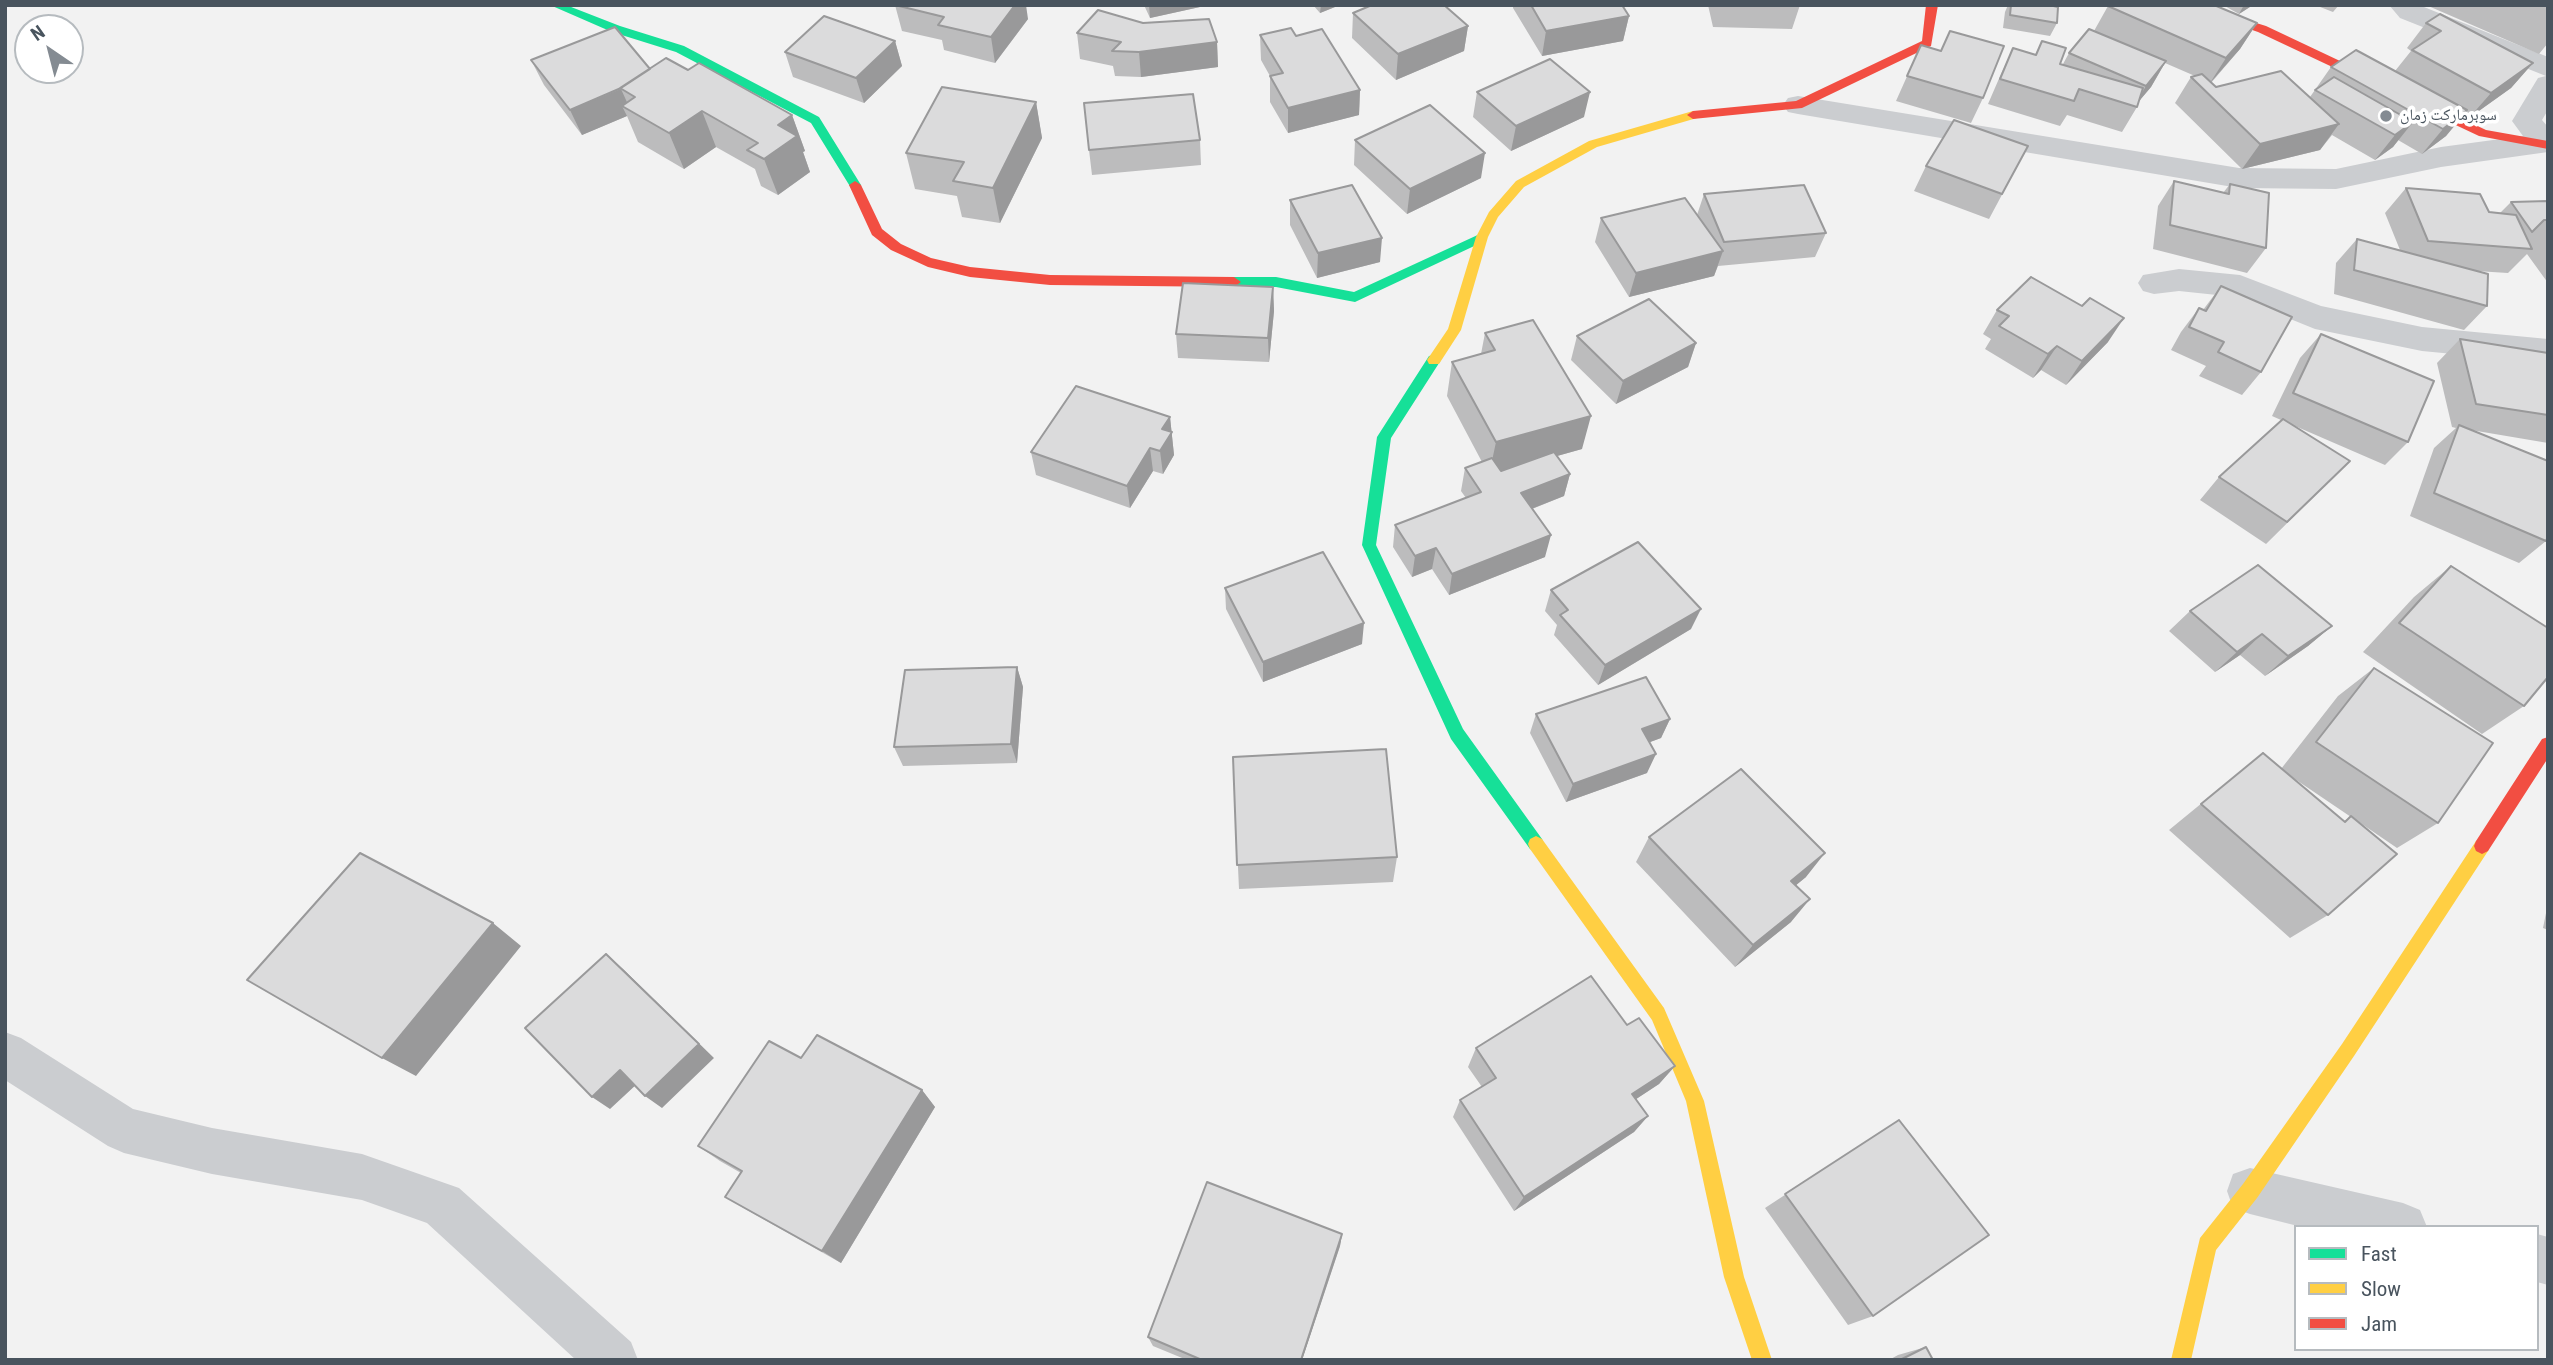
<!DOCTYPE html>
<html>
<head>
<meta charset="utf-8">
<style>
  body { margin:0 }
  #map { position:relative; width:2553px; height:1365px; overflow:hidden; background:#f2f2f2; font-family:"Roboto Condensed",sans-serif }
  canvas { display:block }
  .frame { position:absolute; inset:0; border:7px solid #49545e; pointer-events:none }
  .legend { position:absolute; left:2294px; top:1225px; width:245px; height:126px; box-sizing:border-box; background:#fff; border:2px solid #b6bbbf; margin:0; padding:9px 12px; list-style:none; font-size:21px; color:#49545e }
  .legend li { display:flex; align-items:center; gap:14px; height:35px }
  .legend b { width:35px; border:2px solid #b6bbbf }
  .north { position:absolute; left:14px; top:14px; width:70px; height:70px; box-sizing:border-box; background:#fff; border:2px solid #b6bbbf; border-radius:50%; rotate:325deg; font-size:19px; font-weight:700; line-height:28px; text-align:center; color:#49545e }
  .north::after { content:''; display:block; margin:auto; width:24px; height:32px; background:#848b92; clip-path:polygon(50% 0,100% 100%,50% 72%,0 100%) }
</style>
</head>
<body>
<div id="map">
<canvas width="2553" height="1365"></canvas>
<div class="frame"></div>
<ul class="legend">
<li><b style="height:9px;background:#16e098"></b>Fast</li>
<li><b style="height:9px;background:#ffcf43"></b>Slow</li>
<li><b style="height:9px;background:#f24e42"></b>Jam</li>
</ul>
<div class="north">N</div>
</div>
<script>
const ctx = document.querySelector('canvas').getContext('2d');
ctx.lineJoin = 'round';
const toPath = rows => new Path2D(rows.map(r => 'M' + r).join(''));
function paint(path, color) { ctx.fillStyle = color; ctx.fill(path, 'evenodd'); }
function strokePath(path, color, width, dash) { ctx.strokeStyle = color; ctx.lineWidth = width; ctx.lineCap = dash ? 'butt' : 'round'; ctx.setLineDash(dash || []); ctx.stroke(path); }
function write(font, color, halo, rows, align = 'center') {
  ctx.font = font + ' "Roboto Condensed","Noto Naskh Arabic",sans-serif'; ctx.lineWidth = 7; ctx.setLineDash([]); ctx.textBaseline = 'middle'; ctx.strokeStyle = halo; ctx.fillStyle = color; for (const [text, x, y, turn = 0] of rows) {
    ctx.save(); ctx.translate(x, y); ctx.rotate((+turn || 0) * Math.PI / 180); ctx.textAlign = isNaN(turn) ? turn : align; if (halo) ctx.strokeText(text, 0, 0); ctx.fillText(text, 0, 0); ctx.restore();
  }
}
paint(toPath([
  [2389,5,2419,5,2548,57,2548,110,2542,120,2548,127,2548,152,2441,167,2336,189,2239,188,1798,114,1788,112,1783,105,1788,98,1798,96,2239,168,2336,169,2441,147,2523,136,2512,121,2538,78,2546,76,2400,18,2389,5],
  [2179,269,2240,275,2321,306,2422,327,2548,339,2548,363,2422,351,2315,329,2236,297,2179,291,2154,294,2143,291,2138,283,2143,275,2179,269],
  [5,1032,21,1038,133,1109,212,1128,362,1154,459,1188,631,1342,638,1360,576,1360,427,1223,362,1200,212,1174,124,1153,108,1146,5,1080,5,1032],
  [2250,1168,2403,1203,2420,1210,2427,1227,2302,1227,2250,1214,2233,1208,2227,1191,2233,1174,2250,1168],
  [2537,1234,2548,1237,2548,1285,2537,1282,2537,1234]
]), '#cbcdd0');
paint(toPath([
  [550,5,566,5,620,26,684,46,819,117,861,185,859,188,851,188,811,123,676,52,612,32,550,5],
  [1482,233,1487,234,1487,240,1355,302,1276,287,1234,287,1227,282,1234,277,1276,277,1354,292,1482,233],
  [1434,355,1441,360,1391,438,1376,545,1463,729,1542,839,1544,844,1542,849,1536,852,1530,849,1451,739,1362,545,1377,437,1429,356,1434,355]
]), '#16e098');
paint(toPath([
  [1693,111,1699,115,1697,118,1597,147,1524,187,1498,217,1488,237,1461,330,1439,364,1429,364,1427,360,1448,329,1476,237,1489,212,1516,181,1589,141,1693,111],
  [1536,836,1542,839,1664,1008,1704,1101,1744,1277,1772,1360,1752,1360,1724,1277,1686,1101,1652,1020,1530,849,1528,844,1530,839,1536,836],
  [2482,838,2488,841,2490,846,2488,851,2354,1056,2257,1198,2216,1250,2191,1360,2171,1360,2200,1238,2243,1184,2342,1044,2476,841,2482,838]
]), '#ffcf43');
paint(toPath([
  [1926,5,1938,5,1931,46,1802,108,1693,119,1687,115,1693,111,1796,101,1922,41,1926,5],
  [2180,5,2198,5,2266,26,2486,130,2548,141,2548,149,2479,136,2258,32,2180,5],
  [855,181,861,185,882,229,901,244,931,258,970,267,1050,275,1234,277,1241,282,1234,287,1050,285,970,277,928,267,891,250,872,235,849,185,855,181],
  [2548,737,2548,758,2488,851,2482,854,2476,851,2474,846,2476,841,2542,739,2548,737]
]), '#f24e42');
paint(toPath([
  [895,5,1028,19,995,63,944,50,942,40,902,31],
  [1144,5,1209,5,1150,18],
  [1313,5,1340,5,1320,13],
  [1513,5,1622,5,1629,16,1623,41,1542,56,1513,8],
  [1708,5,1800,5,1792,29,1713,27],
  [2008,5,2049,5,2057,23,2050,36,2003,28,2005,12],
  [2223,5,2253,5,2239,14],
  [2315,5,2339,5,2333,12],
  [2426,5,2548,5,2548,43,2539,54],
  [2108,6,2257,23,2240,49,2211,83,2216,87,2310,97,2331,67,2395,71,2411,51,2407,48,2426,23,2533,63,2511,88,2469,118,2464,115,2446,136,2422,154,2398,140,2393,147,2375,160,2332,135,2320,150,2242,169,2175,103,2191,77,2195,76,2165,63,2151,87,2139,101,2137,107,2122,132,2067,115,2060,126,1988,104,2001,74,2013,48,2035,55,2042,41,2060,64,2063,64,2069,53,2094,31],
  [1353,13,1468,26,1464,51,1396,80,1352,38],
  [1143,23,1217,42,1218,67,1141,77,1115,76,1113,66,1080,59,1077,33],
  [1260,35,1296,36,1360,90,1359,115,1288,133,1270,102,1270,76,1261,60],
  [895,41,902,66,864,103,793,77,785,52],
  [1921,45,1983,98,1971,123,1896,101],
  [531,60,650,69,688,70,792,115,805,151,803,152,810,172,778,195,761,186,755,169,716,147,684,169,638,142,627,116,582,135,544,85],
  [1477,92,1584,117,1511,151,1473,117],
  [1036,102,1042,138,1000,223,962,217,957,196,915,189,906,153],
  [1200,140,1201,165,1092,175,1089,150],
  [1355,140,1481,178,1407,214,1354,165],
  [2028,146,1989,219,1914,191,1926,166],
  [2174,181,2223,193,2230,184,2266,248,2247,273,2153,249,2158,206],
  [2406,188,2489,212,2500,213,2511,202,2548,201,2548,283,2527,254,2508,273,2476,271,2487,306,2464,330,2334,294,2336,263,2357,239,2400,250,2385,213],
  [1704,194,1826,233,1815,257,1718,266,1714,276,1629,297,1595,242,1601,218,1697,215],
  [1290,200,1380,262,1317,278,1290,225],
  [2221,286,2261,372,2242,395,2199,376,2206,366,2171,350,2181,332,2199,308,2203,310],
  [1273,287,1274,311,1269,362,1178,358,1176,334],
  [1997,310,2108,342,2066,385,2041,370,2033,378,1985,349,1991,339,1983,334],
  [1485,333,1582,449,1557,456,1570,474,1564,496,1532,509,1545,557,1449,595,1432,569,1412,577,1393,547,1395,525,1466,498,1461,491,1465,468,1482,462,1447,396,1452,362,1481,354],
  [2321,334,2408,442,2385,465,2295,426,2350,461,2266,544,2200,500,2219,477,2281,420,2272,416,2300,358],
  [1577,336,1696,343,1688,367,1616,404,1571,360],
  [2460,339,2548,353,2548,443,2471,430,2546,541,2519,563,2410,516,2434,448,2456,428,2452,427,2437,363],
  [1170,417,1174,455,1163,474,1153,471,1130,508,1036,475,1031,452],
  [2451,566,2524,706,2482,734,2363,652,2414,597],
  [1225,588,1362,644,1263,682,1226,609],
  [1551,590,1691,629,1598,685,1554,635,1557,625,1545,611],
  [2190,611,2332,626,2308,646,2265,676,2240,655,2215,672,2169,631],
  [1017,667,1023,687,1017,763,903,766,894,747],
  [2374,668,2438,823,2397,848,2356,820,2328,915,2290,938,2169,830,2263,753,2281,769,2338,696],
  [2286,773,2351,817,2344,821],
  [1536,714,1670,719,1661,738,1650,742,1647,773,1566,802,1530,733],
  [1233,757,1397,857,1393,882,1239,889],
  [1649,837,1806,877,1796,885,1791,922,1735,967,1636,862],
  [2548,903,2548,930,2543,928],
  [1627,1025,1675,1066,1659,1084,1636,1099,1648,1116,1634,1132,1514,1211,1453,1117,1460,1100,1482,1087,1468,1067,1476,1048],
  [801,1058,922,1090,935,1107,841,1263,747,1210,725,1197,741,1173,720,1161,698,1146],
  [1899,1120,1873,1316,1848,1325,1765,1208],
  [1342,1234,1340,1246,1302,1360,1187,1360,1153,1346,1148,1337],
  [1926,1347,1933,1360,1889,1360,1898,1355]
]), '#bcbcbd');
paint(toPath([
  [1015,5,1026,5,1028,19,995,63,991,37],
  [1149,5,1209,5,1150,18],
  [1321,5,1340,5,1320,13],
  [2244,5,2253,5,2239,14],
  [1629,16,1623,41,1542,56,1546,31],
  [2257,23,2240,49,2210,83,2226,58],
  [1468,26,1464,51,1396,80,1398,54],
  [895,41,902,66,864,103,856,78],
  [1217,42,1218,67,1141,77,1139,52],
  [2166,61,2151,87,2135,106,2134,106,2146,86],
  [2533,63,2511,88,2469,118,2491,93],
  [621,89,631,111,622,106,627,116,582,135,570,110],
  [1360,90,1359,115,1288,133,1288,108],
  [1590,92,1584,117,1511,151,1516,126],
  [1036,102,1042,138,1000,223,993,188],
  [2467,110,2446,136,2422,154,2443,129],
  [702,111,716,147,684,169,669,133],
  [792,115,805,151,803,152,810,172,778,195,764,159,778,125],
  [2413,122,2393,147,2375,160,2395,135],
  [2339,124,2320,150,2242,169,2260,144],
  [1485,153,1481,178,1407,214,1410,189],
  [1382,238,1380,262,1317,278,1318,253],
  [1723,251,1714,276,1629,297,1636,273],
  [1273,287,1274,311,1269,362,1268,338],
  [2124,318,2108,342,2066,385,2082,361],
  [1696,343,1688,367,1616,404,1623,381],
  [2057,346,2041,370,2033,378,2048,354],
  [1591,416,1582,449,1489,475,1496,442],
  [1170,417,1174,455,1163,474,1160,451,1162,429],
  [1150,448,1153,471,1130,508,1127,486],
  [1570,474,1564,496,1516,515,1521,493],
  [1551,535,1545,557,1449,595,1452,574],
  [1436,548,1432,569,1412,577,1415,556],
  [1701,609,1691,629,1598,685,1605,665],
  [1364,623,1362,644,1263,682,1263,662],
  [2332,626,2308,646,2265,676,2288,656],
  [2262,634,2240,655,2215,672,2237,652],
  [1017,667,1023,687,1017,763,1011,744],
  [1670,719,1661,738,1634,748,1642,729],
  [1656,754,1647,773,1566,802,1573,784],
  [1825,853,1806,877,1773,904,1791,881],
  [1810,899,1791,922,1735,967,1753,945],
  [493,923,521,946,416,1076,382,1058],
  [606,954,623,969,714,1058,662,1108,645,1096],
  [1675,1066,1659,1084,1618,1111,1632,1094],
  [620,1070,638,1083,610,1109,592,1097],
  [922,1090,935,1107,841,1263,822,1251],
  [1648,1116,1634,1132,1514,1211,1524,1197],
  [1342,1234,1340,1246,1302,1360,1301,1360]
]), '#99999a');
const building = toPath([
  [895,5,1015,5,991,37,938,25,944,17,895,5],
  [1372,5,1444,5,1468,26,1398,54,1353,13,1372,5],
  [1531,5,1622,5,1629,16,1546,31,1531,5],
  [2011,5,2049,5,2058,7,2057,23,2010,15,2011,5],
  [2109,5,2214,5,2257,23,2226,58,2108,6,2109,5],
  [1098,10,1143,23,1209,19,1217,42,1139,52,1112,51,1121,42,1077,33,1098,10],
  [2440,14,2533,63,2491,93,2412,50,2441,31,2426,23,2440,14],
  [824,16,895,41,856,78,785,52,824,16],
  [615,27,650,69,621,88,570,110,531,60,615,27],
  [1291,28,1296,36,1322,29,1360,90,1288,108,1270,76,1283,73,1260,35,1291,28],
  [2089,29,2166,61,2146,86,2069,53,2089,29],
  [1950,31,2004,46,1983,98,1907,76,1921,45,1941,51,1950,31],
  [2042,41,2066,48,2060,64,2143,88,2137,107,2079,89,2074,101,2000,79,2013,48,2036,55,2042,41],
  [2356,50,2467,110,2443,129,2331,67,2356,50],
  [666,58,688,70,699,63,792,115,778,125,797,136,764,159,747,150,758,143,702,111,669,133,622,106,635,97,620,88,666,58],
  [1550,59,1590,92,1516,126,1477,92,1550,59],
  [2281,71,2339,124,2260,144,2191,77,2202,74,2216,87,2281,71],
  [2334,77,2413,122,2395,135,2315,90,2334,77],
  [942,87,1036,102,993,188,953,181,964,162,906,153,942,87],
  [1193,94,1200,140,1089,150,1084,103,1193,94],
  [1430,105,1485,153,1410,189,1355,140,1430,105],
  [1954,120,2028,146,2002,194,1926,166,1954,120],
  [2174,181,2229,194,2230,184,2269,193,2266,248,2170,225,2174,181],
  [1352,185,1382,238,1318,253,1290,200,1352,185],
  [1804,185,1826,233,1724,242,1704,194,1804,185],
  [2406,188,2480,194,2489,212,2516,215,2532,249,2428,241,2406,188],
  [1685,198,1723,251,1636,273,1601,218,1685,198],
  [2548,201,2548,220,2544,220,2532,232,2511,202,2548,201],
  [2357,239,2488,274,2487,306,2354,270,2357,239],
  [2031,277,2082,306,2090,298,2124,318,2082,361,2057,346,2048,354,1999,326,2009,316,1997,310,2031,277],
  [1183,283,1273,287,1268,338,1176,334,1183,283],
  [2221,286,2292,317,2261,372,2218,352,2224,342,2189,327,2199,308,2206,311,2221,286],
  [1649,299,1696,343,1623,381,1577,336,1649,299],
  [1533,320,1591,416,1496,442,1452,362,1495,350,1485,333,1533,320],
  [2321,334,2434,381,2408,442,2293,393,2321,334],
  [2460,339,2548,353,2548,415,2476,404,2460,339],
  [1076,386,1170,417,1162,429,1172,432,1160,451,1150,448,1127,486,1031,452,1076,386],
  [2283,419,2350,461,2287,522,2219,477,2283,419],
  [2459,425,2548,461,2548,536,2546,541,2434,493,2459,425],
  [1554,452,1570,474,1521,493,1551,535,1452,574,1436,548,1415,556,1395,525,1481,492,1465,468,1492,458,1501,471,1554,452],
  [1638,542,1701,609,1605,665,1560,615,1568,610,1551,590,1638,542],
  [1323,552,1364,623,1263,662,1225,588,1323,552],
  [2258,565,2332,626,2288,656,2262,634,2237,652,2190,611,2258,565],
  [2451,566,2548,628,2548,677,2524,706,2399,623,2451,566],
  [1017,667,1011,744,894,747,905,670,1017,667],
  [2374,668,2493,743,2438,823,2316,742,2374,668],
  [1646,677,1670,719,1642,729,1656,754,1573,784,1536,714,1646,677],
  [1386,749,1397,857,1237,865,1233,757,1386,749],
  [2263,753,2345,822,2351,816,2397,854,2328,915,2201,804,2263,753],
  [1741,769,1825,853,1791,881,1810,899,1753,945,1649,837,1741,769],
  [360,853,493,923,382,1058,247,980,360,853],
  [606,954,699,1044,645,1096,620,1070,592,1097,525,1028,606,954],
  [1591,976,1627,1025,1639,1018,1675,1066,1632,1094,1648,1116,1524,1197,1460,1100,1496,1078,1476,1048,1591,976],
  [817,1035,922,1090,822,1251,725,1197,742,1171,698,1146,769,1041,801,1058,817,1035],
  [1899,1120,1989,1235,1873,1316,1785,1194,1899,1120],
  [1207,1182,1342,1234,1301,1360,1202,1360,1148,1337,1207,1182],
  [1926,1347,1933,1360,1900,1360,1926,1347]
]);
paint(building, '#dbdbdc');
strokePath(building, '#99999a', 2);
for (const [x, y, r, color] of [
  [2386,116,7,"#848b92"]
]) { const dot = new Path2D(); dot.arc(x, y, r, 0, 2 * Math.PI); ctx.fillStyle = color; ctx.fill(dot); strokePath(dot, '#fff', 2.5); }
write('16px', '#49545e', '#fff', [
  ["سوبرماركت زمان",2400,116]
], 'left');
</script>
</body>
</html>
